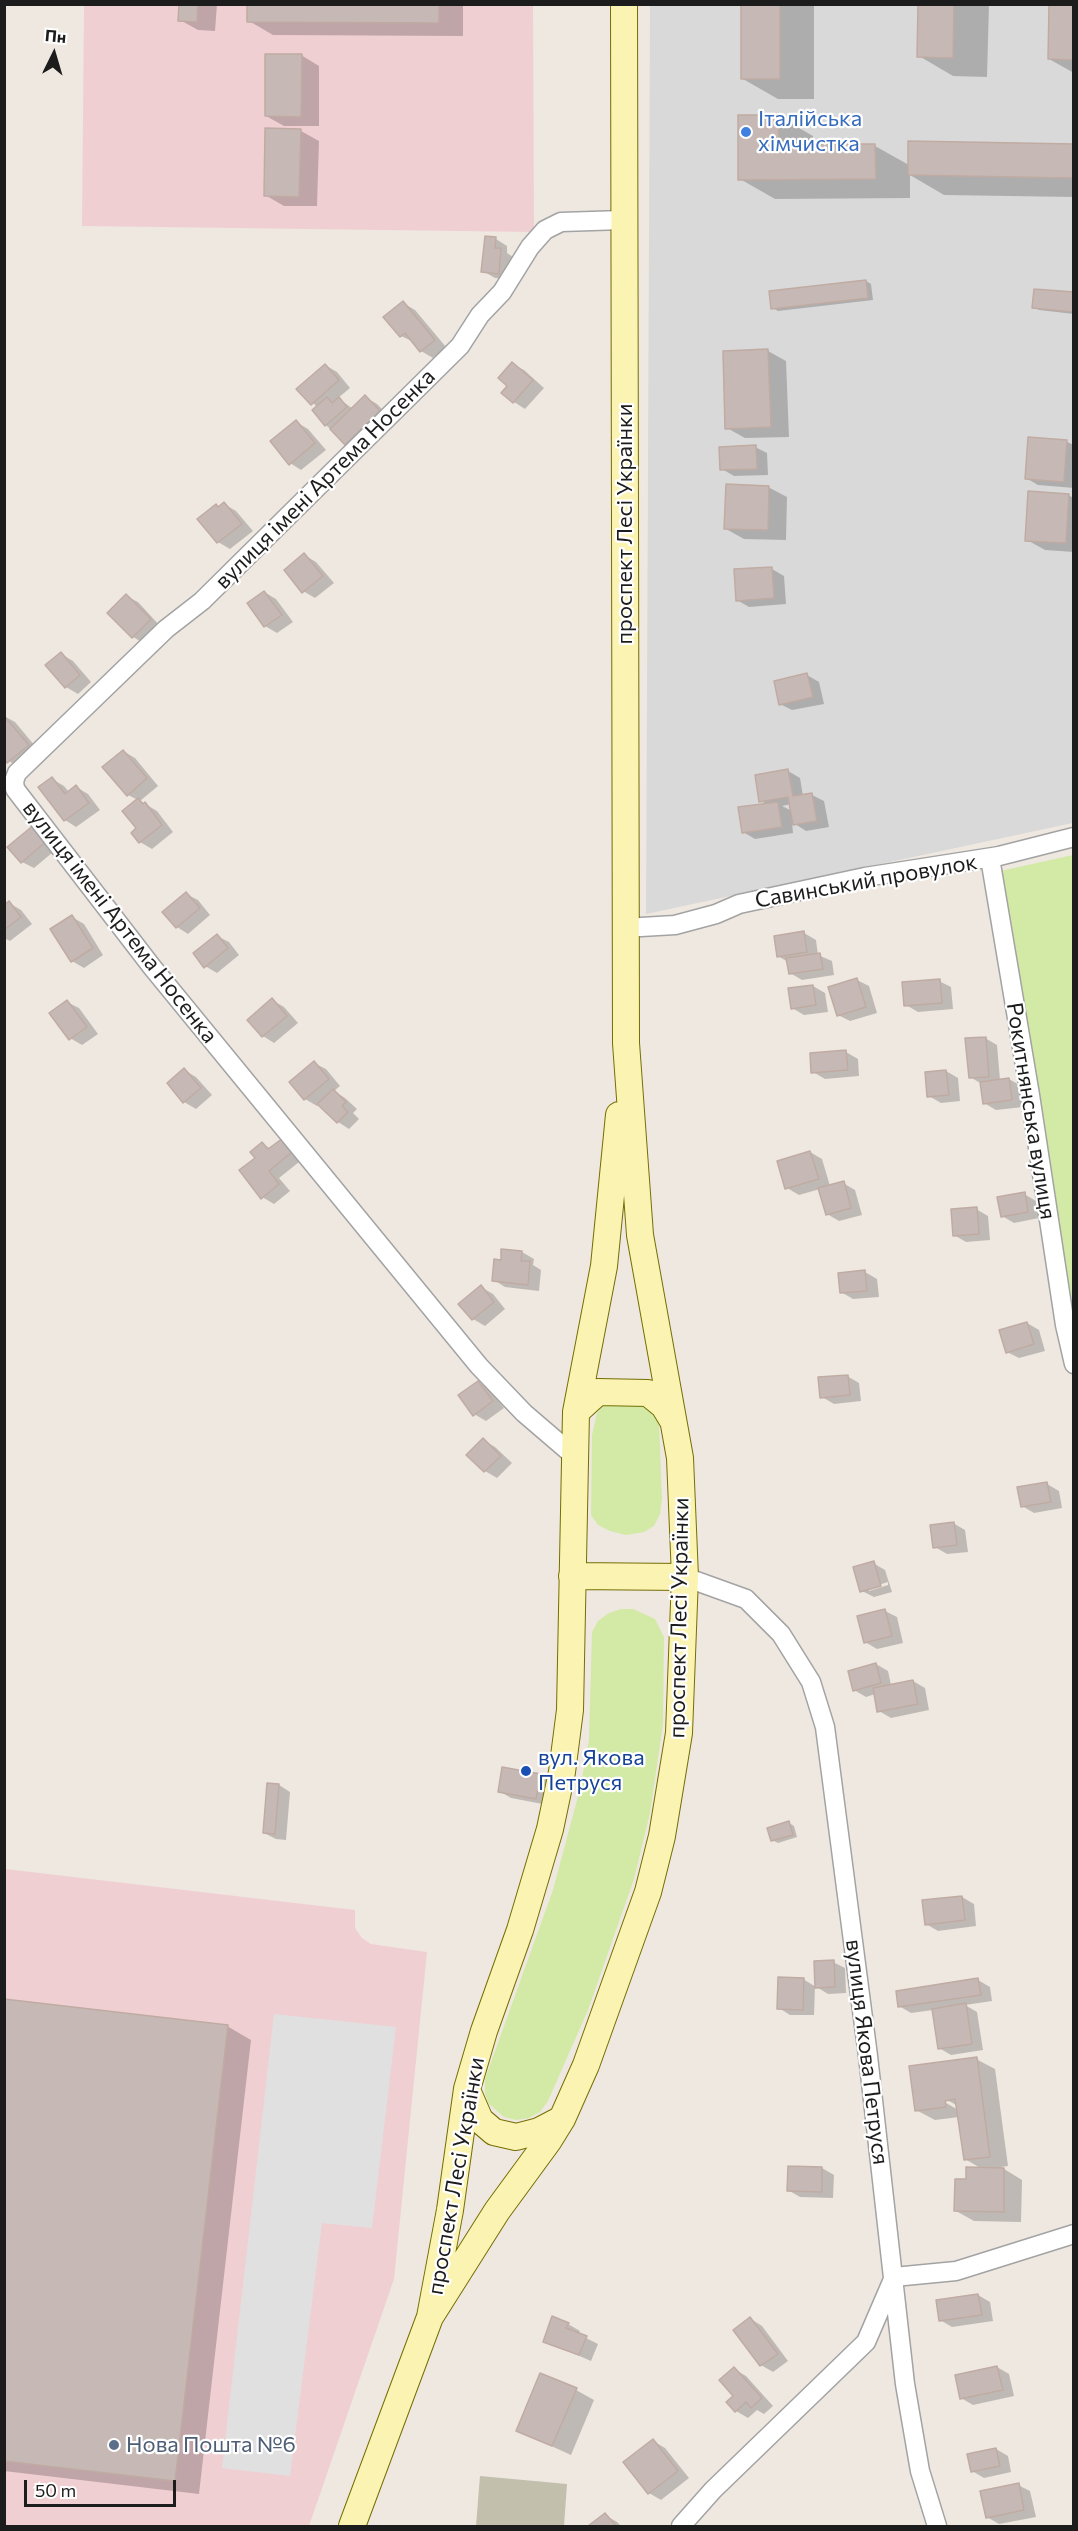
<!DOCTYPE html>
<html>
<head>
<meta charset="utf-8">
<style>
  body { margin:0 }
  #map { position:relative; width:1078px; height:2531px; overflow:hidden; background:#eee8e1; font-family:Commissioner,sans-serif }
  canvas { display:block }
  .frame { position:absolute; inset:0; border:6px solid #1c1c1c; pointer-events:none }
  .north { position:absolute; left:24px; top:24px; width:60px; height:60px; -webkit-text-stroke:4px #fff; paint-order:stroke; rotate:5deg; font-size:16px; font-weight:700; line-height:24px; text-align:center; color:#1c1c1c }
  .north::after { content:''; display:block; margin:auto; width:21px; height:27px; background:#1c1c1c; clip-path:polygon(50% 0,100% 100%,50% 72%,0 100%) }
  .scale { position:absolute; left:24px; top:2480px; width:152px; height:27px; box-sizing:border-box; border:3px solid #1c1c1c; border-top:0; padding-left:8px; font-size:18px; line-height:21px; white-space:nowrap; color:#1c1c1c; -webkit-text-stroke:4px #fff; paint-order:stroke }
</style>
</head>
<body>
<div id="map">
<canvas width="1078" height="2531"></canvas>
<div class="frame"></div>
<div class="north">Пн</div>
<div class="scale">50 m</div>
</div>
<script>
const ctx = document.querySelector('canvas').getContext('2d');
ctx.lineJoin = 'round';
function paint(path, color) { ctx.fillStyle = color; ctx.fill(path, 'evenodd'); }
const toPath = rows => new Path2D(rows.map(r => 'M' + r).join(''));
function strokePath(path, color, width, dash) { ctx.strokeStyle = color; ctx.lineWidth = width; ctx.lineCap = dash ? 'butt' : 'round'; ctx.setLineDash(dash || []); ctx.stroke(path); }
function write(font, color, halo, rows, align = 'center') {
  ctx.font = font + ' Commissioner,sans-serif'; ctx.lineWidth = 4.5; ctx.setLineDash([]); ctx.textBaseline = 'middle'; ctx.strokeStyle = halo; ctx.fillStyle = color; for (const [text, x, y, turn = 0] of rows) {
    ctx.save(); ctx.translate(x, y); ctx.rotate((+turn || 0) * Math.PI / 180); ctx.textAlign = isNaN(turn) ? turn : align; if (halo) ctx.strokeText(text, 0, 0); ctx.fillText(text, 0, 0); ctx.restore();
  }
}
paint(toPath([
  [650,5,1073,5,1073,823,646,914]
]), '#dad9d9');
paint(toPath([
  [84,5,533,5,534,232,82,226],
  [5,1869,355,1910,355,1928,362,1938,371,1944,427,1952,394,2279,309,2526,5,2526]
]), '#f0cfd3');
paint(toPath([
  [480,2476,567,2484,564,2526,476,2526]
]), '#c3bfad');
paint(toPath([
  [1073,855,1073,1305,996,872],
  [636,1397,657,1417,659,1424,662,1499,660,1514,654,1526,644,1532,626,1535,610,1531,598,1525,591,1515,592,1435,597,1413,604,1404],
  [621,1609,633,1609,655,1619,664,1637,663,1724,650,1813,634,1879,588,2010,548,2101,540,2112,529,2118,516,2120,504,2117,488,2103,485,2093,485,2079,553,1890,580,1789,589,1740,592,1632,598,1621,609,1613]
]), '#d2eaa5');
paint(toPath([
  [274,2014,396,2027,372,2228,322,2223,290,2476,222,2468]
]), '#e0e0e0');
paint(toPath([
  [181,4,217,4,215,31,198,30,180,20],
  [249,4,463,4,463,36,273,35,249,21],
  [743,4,814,4,814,99,778,99,743,79],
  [919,4,989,4,987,77,953,76,919,56],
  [1074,4,1074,73,1049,59],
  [301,55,319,66,319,126,284,126,266,116],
  [778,116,813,136,813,146,875,146,909,165,1074,145,1074,197,944,195,910,175,910,198,775,199,740,179],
  [301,131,319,141,317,206,284,206,265,195],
  [496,239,507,246,507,253,513,257,510,279,495,278,483,271],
  [866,281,871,284,873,300,778,311,773,308],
  [1074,294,1074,314,1039,310,1034,307],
  [403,303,415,310,446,347,433,358,421,351,414,342,401,336],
  [768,351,786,361,789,437,745,438,727,428],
  [512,364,524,370,544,388,525,409,514,402,509,386],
  [325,365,337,372,350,388,338,398,353,409,365,397,377,404,391,418,358,450,346,444,326,425,317,407,299,389],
  [296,422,308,429,326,450,301,470,290,463],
  [1067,442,1074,445,1074,488,1038,485,1026,478],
  [755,447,767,453,768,475,734,476,722,469],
  [768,487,787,497,786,540,744,539,726,529],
  [1068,495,1074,498,1074,552,1045,550,1027,540],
  [224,504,236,511,253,531,230,549,218,542,216,506,219,508],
  [304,555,316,562,334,583,315,598,303,591],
  [772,569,784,576,786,604,749,607,737,600],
  [264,592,276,599,293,622,277,633,265,626,249,604],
  [126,596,138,602,161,627,145,644,133,637],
  [61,654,73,661,91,682,78,694,66,687],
  [807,675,819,682,824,704,792,710,780,704],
  [4,716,15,722,40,752,20,769,4,757],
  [123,751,135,758,158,786,140,801,157,811,173,832,152,849,140,842,138,800,128,795],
  [788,771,800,778,803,796,812,795,824,801,829,827,806,831,792,822,793,833,755,839,743,832,768,805,761,801],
  [791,804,792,811,782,806],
  [52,779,64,786,69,792,76,787,88,794,100,810,76,827,65,820],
  [35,826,59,847,34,868,22,862],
  [186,894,198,900,210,915,188,934,177,927],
  [9,903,21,910,32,924,10,941,4,938,4,907],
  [72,917,84,924,103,955,84,968,72,961],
  [804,933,816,940,818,955,832,961,834,975,802,980,790,973,788,962,778,956],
  [217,936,229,942,239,955,217,973,205,966],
  [857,980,869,986,877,1013,850,1021,838,1015],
  [939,981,951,987,953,1009,918,1012,906,1005],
  [813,986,825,993,828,1012,804,1015,792,1008],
  [272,1000,284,1007,298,1023,274,1043,263,1036],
  [67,1002,79,1008,98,1034,82,1045,70,1038],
  [985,1038,997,1045,1000,1080,1009,1079,1021,1086,1023,1107,996,1110,984,1103,982,1084,970,1077],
  [846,1052,858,1059,859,1076,825,1079,813,1072],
  [314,1063,326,1069,340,1086,334,1091,345,1098,357,1109,353,1113,359,1119,349,1129,338,1122,319,1104,317,1106,305,1099],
  [184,1070,196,1077,212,1095,196,1109,184,1102],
  [946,1071,958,1078,960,1101,941,1103,929,1096],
  [283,1140,304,1158,279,1178,290,1191,274,1204,262,1197,257,1158,263,1144,271,1149],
  [810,1152,822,1159,830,1186,843,1183,855,1190,862,1215,839,1221,827,1214,820,1189,799,1195,787,1188],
  [1024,1194,1036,1201,1039,1218,1014,1223,1002,1216],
  [976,1209,988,1216,990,1240,966,1242,954,1235],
  [522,1252,534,1259,533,1265,541,1270,539,1291,505,1287,494,1280,502,1261],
  [865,1272,877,1279,879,1297,853,1299,841,1292],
  [481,1287,493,1294,505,1309,485,1326,473,1319,460,1305],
  [1027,1323,1039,1330,1045,1351,1019,1358,1007,1352],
  [847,1376,859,1383,861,1401,834,1404,822,1397],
  [478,1382,489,1389,504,1408,486,1421,474,1414],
  [483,1440,495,1447,512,1463,497,1478,485,1471,468,1455],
  [1047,1484,1059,1491,1062,1508,1034,1513,1022,1506],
  [953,1523,965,1530,968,1552,947,1554,935,1547],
  [873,1563,885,1570,892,1592,874,1597,862,1591],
  [888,1582,888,1585,869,1591,869,1588],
  [885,1611,897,1617,903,1643,877,1649,865,1642],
  [876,1664,888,1671,891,1685,913,1681,925,1688,929,1710,891,1718,879,1711,875,1694,866,1697,854,1690],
  [540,1776,552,1783,548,1805,511,1798,499,1791],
  [279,1785,290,1792,286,1840,276,1839,264,1833],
  [789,1823,794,1826,797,1837,778,1843,772,1840],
  [962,1897,974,1904,976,1926,938,1931,926,1924],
  [833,1962,845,1968,846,1993,828,1994,815,1986,814,2015,790,2015,779,2008,803,1979,816,1987],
  [978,1980,990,1987,992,2001,965,2005,977,2012,983,2050,951,2055,939,2048,933,2010,911,2013,899,2006],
  [4,2001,227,2026,251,2040,199,2494,4,2471],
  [976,2059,995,2069,1008,2166,1001,2167,1022,2180,1021,2222,974,2221,956,2211,967,2181,982,2169,965,2159,959,2117,935,2120,916,2110],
  [940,2096,958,2106,958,2110,938,2098],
  [822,2168,834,2175,833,2198,800,2197,788,2190],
  [978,2295,990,2302,993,2321,952,2327,940,2320],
  [751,2319,762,2326,788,2361,773,2372,761,2365,735,2330],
  [568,2324,580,2331,578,2334,598,2344,591,2361,545,2341],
  [997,2367,1009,2374,1014,2396,973,2405,961,2398],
  [734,2369,746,2376,773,2406,764,2414,757,2410,748,2418,736,2411,728,2402,735,2396],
  [576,2390,594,2400,571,2455,518,2431],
  [653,2441,665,2448,689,2478,661,2500,649,2493],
  [996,2449,1008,2456,1011,2472,984,2478,972,2471],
  [1018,2485,1030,2491,1036,2517,999,2524,987,2517],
  [605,2515,617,2522,621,2526,591,2526]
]), '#0003');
const building = toPath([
  [179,4,198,4,197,22,178,21,179,4],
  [247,4,439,4,439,23,247,22,247,4],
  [741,4,780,4,780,79,741,79,741,4],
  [918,4,954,4,953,58,917,57,918,4],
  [1049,4,1074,4,1074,60,1048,59,1049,4],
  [265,54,302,54,301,117,265,116,265,54],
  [738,115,778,115,779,144,875,144,876,179,738,180,738,115],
  [265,128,301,129,299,197,264,196,265,128],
  [908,141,1074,144,1074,178,908,175,908,141],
  [485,236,496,237,495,248,501,248,499,274,481,272,485,236],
  [866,280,868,298,771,309,769,291,866,280],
  [1034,289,1074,292,1074,312,1032,308,1034,289],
  [403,301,435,340,420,352,405,333,400,337,383,317,403,301],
  [768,349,771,427,725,429,723,351,768,349],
  [512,362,533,380,513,403,501,393,507,386,498,378,512,362],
  [325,364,339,380,311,405,296,389,325,364],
  [365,395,380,411,345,445,330,429,365,395],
  [327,397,332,403,339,397,347,407,325,426,312,410,327,397],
  [296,420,315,443,289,465,270,441,296,420],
  [1028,437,1067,440,1064,482,1025,479,1028,437],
  [756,445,757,469,720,470,719,447,756,445],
  [726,484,769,486,768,530,724,529,726,484],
  [1028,491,1069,494,1066,543,1025,541,1028,491],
  [224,502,242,524,217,543,197,519,216,504,218,507,224,502],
  [304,553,323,576,302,593,284,570,304,553],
  [772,567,774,598,736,601,734,569,772,567],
  [264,591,282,615,264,627,247,603,264,591],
  [126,594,151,619,132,638,107,613,126,594],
  [61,652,80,675,65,688,45,665,61,652],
  [807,673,813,697,779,705,774,681,807,673],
  [4,716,29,745,7,763,4,760,4,716],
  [123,750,147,778,127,796,102,767,123,750],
  [788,769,793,796,812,793,817,821,793,825,788,797,759,802,755,775,788,769],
  [52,777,65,794,76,785,89,803,64,821,38,787,52,777],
  [138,798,143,804,145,802,162,825,139,843,131,833,136,828,122,811,138,798],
  [778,802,782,827,742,833,738,807,778,802],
  [35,824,48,840,21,863,7,847,35,824],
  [186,892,200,908,176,928,162,912,186,892],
  [9,901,21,917,4,930,4,905,9,901],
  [72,915,93,948,71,962,50,929,72,915],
  [804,931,807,952,777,957,774,936,804,931],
  [217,934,228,948,204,968,193,953,217,934],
  [820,953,823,969,789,974,786,958,820,953],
  [857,978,866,1007,837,1016,828,987,857,978],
  [940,979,942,1003,904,1006,902,982,940,979],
  [813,985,816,1005,791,1009,788,988,813,985],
  [272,998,287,1016,262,1037,247,1020,272,998],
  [67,1000,87,1027,69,1040,49,1013,67,1000],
  [986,1037,989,1077,969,1078,965,1038,986,1037],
  [846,1050,848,1070,811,1073,810,1053,846,1050],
  [314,1061,329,1079,304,1100,289,1082,314,1061],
  [184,1068,201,1088,183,1103,167,1083,184,1068],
  [946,1070,949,1095,927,1097,925,1072,946,1070],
  [1009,1078,1012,1100,983,1104,980,1082,1009,1078],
  [333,1089,346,1102,342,1106,348,1112,337,1123,317,1104,333,1089],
  [283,1138,293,1151,269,1171,279,1184,261,1199,239,1170,255,1158,250,1152,262,1142,268,1149,283,1138],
  [810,1151,819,1179,785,1189,777,1161,810,1151],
  [844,1181,851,1208,826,1215,818,1188,844,1181],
  [1025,1192,1028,1212,1001,1217,997,1197,1025,1192],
  [977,1207,979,1234,953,1236,951,1209,977,1207],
  [501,1249,522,1251,521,1261,530,1261,528,1285,492,1281,494,1259,501,1260,501,1249],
  [865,1270,867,1291,840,1293,838,1273,865,1270],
  [481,1285,494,1302,472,1320,458,1304,481,1285],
  [1027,1322,1034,1344,1006,1353,999,1330,1027,1322],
  [848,1375,850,1395,820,1398,818,1377,848,1375],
  [478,1381,493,1401,473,1416,458,1395,478,1381],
  [483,1438,501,1456,484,1472,466,1455,483,1438],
  [1047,1482,1051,1502,1021,1507,1017,1487,1047,1482],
  [954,1522,957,1545,933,1548,930,1525,954,1522],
  [874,1561,881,1586,860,1592,853,1567,874,1561],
  [885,1609,892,1636,864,1643,857,1616,885,1609],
  [876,1663,881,1683,853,1691,848,1671,876,1663],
  [913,1680,918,1704,877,1712,873,1688,913,1680],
  [502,1767,541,1774,536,1799,498,1792,502,1767],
  [267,1783,279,1784,275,1834,263,1833,267,1783],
  [789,1821,793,1835,771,1841,767,1828,789,1821],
  [962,1896,965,1920,925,1925,922,1900,962,1896],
  [834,1960,835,1987,815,1988,814,1961,834,1960],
  [778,1977,804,1978,803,2010,777,2009,778,1977],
  [978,1978,981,1995,898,2007,896,1991,978,1978],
  [4,1999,228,2025,175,2481,4,2461,4,1999],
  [966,2003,972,2044,938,2049,932,2009,966,2003],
  [977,2057,990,2157,964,2160,955,2099,945,2101,946,2107,915,2111,909,2066,977,2057],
  [788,2166,822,2167,822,2192,787,2191,788,2166],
  [966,2167,1004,2168,1004,2212,954,2211,955,2179,966,2179,966,2167],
  [978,2294,982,2315,939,2321,936,2300,978,2294],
  [552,2316,569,2323,566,2328,587,2336,579,2355,543,2342,552,2316],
  [750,2317,778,2354,760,2366,733,2330,750,2317],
  [997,2366,1003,2390,960,2399,955,2375,997,2366],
  [734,2367,762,2398,751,2408,746,2402,735,2412,726,2402,733,2396,719,2380,734,2367],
  [540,2373,577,2388,552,2446,516,2431,540,2373],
  [653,2439,678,2471,648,2494,623,2462,653,2439],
  [996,2448,1000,2466,971,2472,967,2454,996,2448],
  [1019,2483,1024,2510,986,2518,980,2491,1019,2483],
  [605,2513,616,2526,588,2526,605,2513]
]);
paint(building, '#c6b9b5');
strokePath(building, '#c0aba3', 1.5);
const street = toPath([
  [990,858,1030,1095,1065,1325,1074,1364],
  [624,928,675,925,716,914,739,904,865,877,999,856,1074,837],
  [573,1455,524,1413,479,1366,152,967,15,789,14,781,17,773,166,629,202,601,460,346,480,315,502,292,530,247,545,230,561,222,623,220],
  [685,1577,746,1599,781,1634,811,1682,825,1727,868,2056,905,2384,920,2471,937,2526],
  [681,2526,713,2490,866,2342,894,2277,956,2271,1074,2234]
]);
const secondary = toPath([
  [576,1412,598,1392,648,1393,664,1406,673,1421],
  [572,1576,685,1577],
  [467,2090,480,2120,494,2132,516,2137,539,2131,562,2119],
  [430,2317,497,2211,549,2140,562,2119,586,2065,648,1892,662,1836,679,1733,685,1577,680,1458,640,1235,626,1043,624,4],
  [352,2526,430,2317,450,2210,467,2089,484,2031,520,1930,550,1829,562,1772,570,1710,576,1412,604,1266,619,1115]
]);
strokePath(street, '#a3a3a3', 21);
strokePath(secondary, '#756e02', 28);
strokePath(street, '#fff', 18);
strokePath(secondary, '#fbf3b2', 26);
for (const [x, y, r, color] of [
  [746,132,6,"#3f7fe0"],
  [526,1771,6,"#1a4fb4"],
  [114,2445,6,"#5c6f8a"]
]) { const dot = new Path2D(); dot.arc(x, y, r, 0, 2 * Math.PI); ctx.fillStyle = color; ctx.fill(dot); strokePath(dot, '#fff', 2); }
write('22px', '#366cbe', '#fff', [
  ["Італійська",758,119],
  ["хімчистка",758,144]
], 'left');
write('22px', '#1c1c1c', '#fff', [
  ["вулиця імені Артема Носенка",325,479,-45],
  ["проспект Лесі Українки",625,524,-90],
  ["Савинський провулок",866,881,-10],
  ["вулиця імені Артема Носенка",120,922,52],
  ["Рокитнянська вулиця",1031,1111,81],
  ["проспект Лесі Українки",679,1618,-89],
  ["вулиця Якова Петруся",867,2052,83],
  ["проспект Лесі Українки",456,2176,-80]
]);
write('22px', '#164399', '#fff', [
  ["вул. Якова",538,1758],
  ["Петруся",538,1783]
], 'left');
write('22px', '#4e5e75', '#fff', [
  ["Нова Пошта №6",126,2445]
], 'left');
</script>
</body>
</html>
